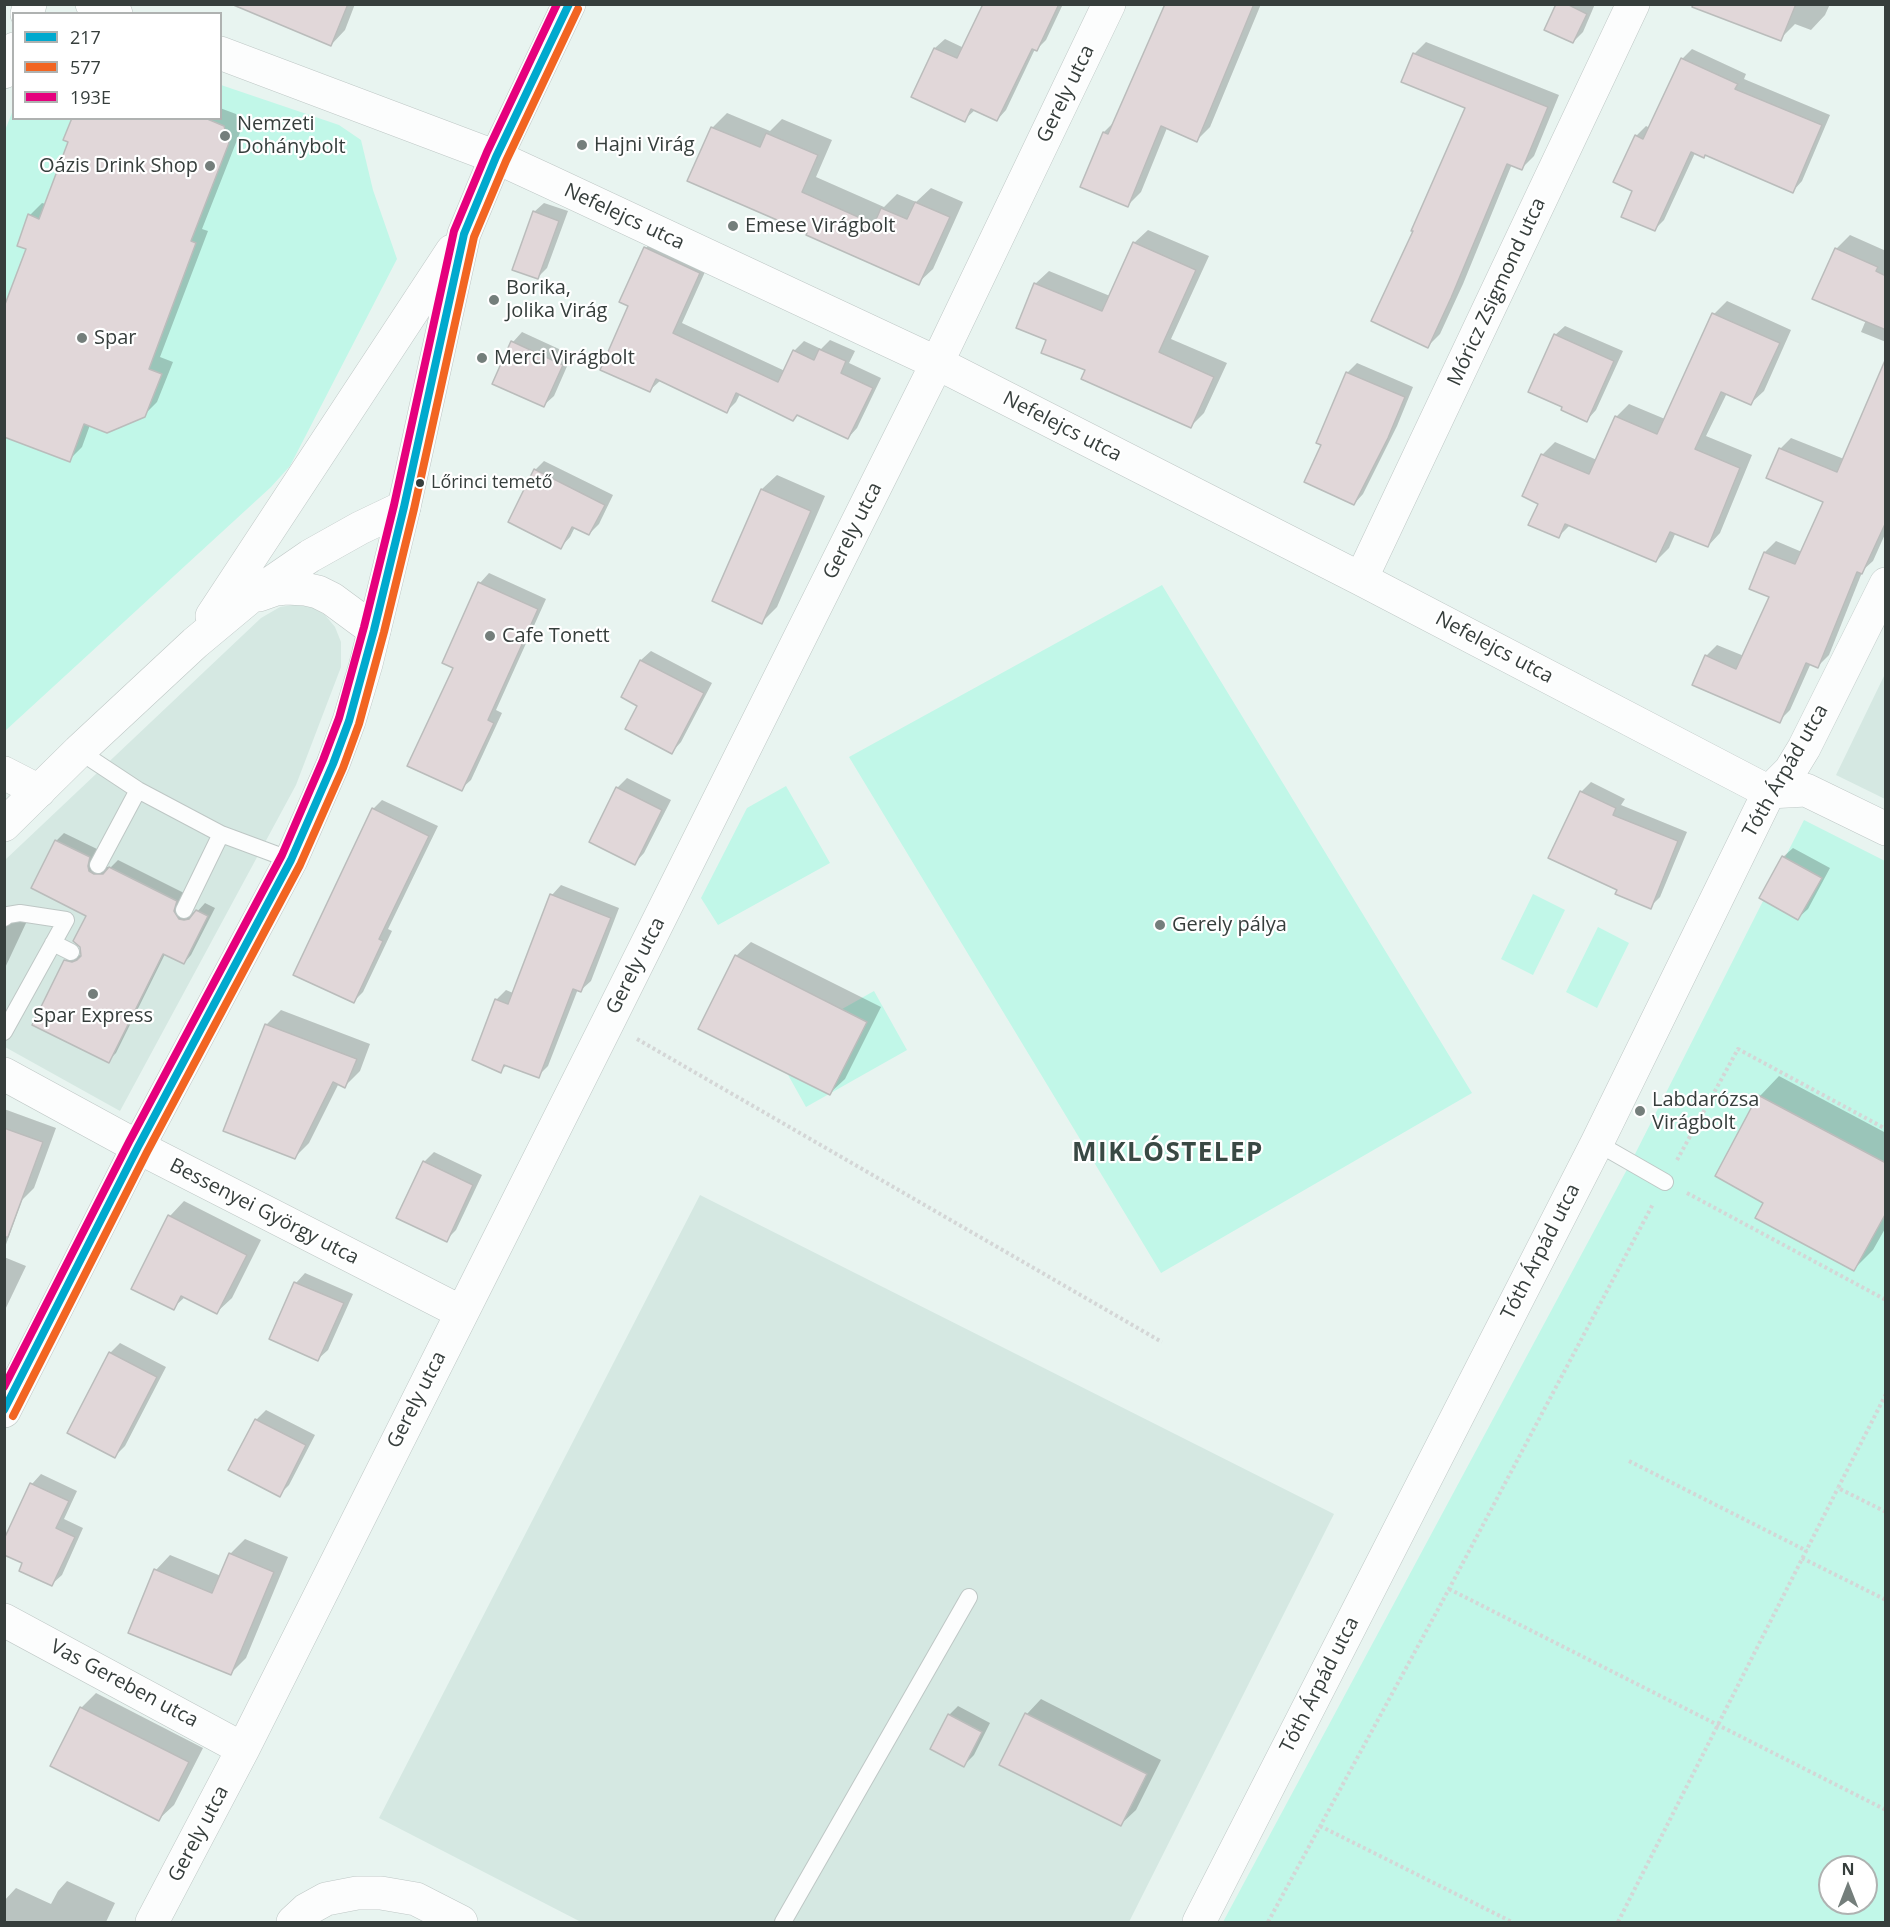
<!DOCTYPE html>
<html>
<head>
<meta charset="utf-8">
<style>
  body { margin:0 }
  #map { position:relative; width:1890px; height:1927px; overflow:hidden; background:#e8f4f0; font-family:"Open Sans",sans-serif }
  canvas { display:block }
  .frame { position:absolute; inset:0; border:6px solid #363e3c; pointer-events:none }
  .legend { position:absolute; left:12px; top:12px; width:210px; height:108px; box-sizing:border-box; background:#fff; border:2px solid #afb2b1; margin:0; padding:8px 10px; list-style:none; font-size:18px; color:#363e3c }
  .legend li { display:flex; align-items:center; gap:12px; height:30px }
  .legend b { width:30px; border:2px solid #afb2b1 }
  .north { position:absolute; left:1818px; top:1855px; width:60px; height:60px; box-sizing:border-box; background:#fff; border:2px solid #afb2b1; border-radius:50%; rotate:0deg; font-size:16px; font-weight:700; line-height:24px; text-align:center; color:#363e3c }
  .north::after { content:''; display:block; margin:auto; width:21px; height:27px; background:#747e7b; clip-path:polygon(50% 0,100% 100%,50% 72%,0 100%) }
</style>
</head>
<body>
<div id="map">
<canvas width="1890" height="1927"></canvas>
<div class="frame"></div>
<ul class="legend">
<li><b style="height:8px;background:#00a9ce"></b>217</li>
<li><b style="height:8px;background:#f26522"></b>577</li>
<li><b style="height:8px;background:#e5007d"></b>193E</li>
</ul>
<div class="north">N</div>
</div>
<script>
const ctx = document.querySelector('canvas').getContext('2d');
ctx.lineJoin = 'round';
function paint(path, color) { ctx.fillStyle = color; ctx.fill(path, 'evenodd'); }
const toPath = rows => new Path2D(rows.map(r => 'M' + r).join(''));
function strokePath(path, color, width, dash) { ctx.strokeStyle = color; ctx.lineWidth = width; ctx.lineCap = dash ? 'butt' : 'round'; ctx.setLineDash(dash || []); ctx.stroke(path); }
function write(font, color, halo, rows, align = 'center') {
  ctx.font = font + ' "Open Sans",sans-serif'; ctx.lineWidth = 4.5; ctx.setLineDash([]); ctx.textBaseline = 'middle'; ctx.strokeStyle = halo; ctx.fillStyle = color; for (const [text, x, y, turn = 0] of rows) {
    ctx.save(); ctx.translate(x, y); ctx.rotate((+turn || 0) * Math.PI / 180); ctx.textAlign = isNaN(turn) ? turn : align; if (halo) ctx.strokeText(text, 0, 0); ctx.fillText(text, 0, 0); ctx.restore();
  }
}
paint(toPath([
  [299,604,313,607,325,615,335,627,341,642,341,667,296,785,120,1111,5,1047,5,860,261,618,280,607],
  [1885,674,1885,799,1836,775],
  [700,1195,1334,1514,1129,1922,581,1922,379,1818]
]), '#d5e8e2');
paint(toPath([
  [221,85,339,125,361,140,373,190,397,259,290,466,271,487,5,731,4,133,13,110,14,118,220,118],
  [1162,585,1472,1093,1161,1273,849,757],
  [786,786,830,863,718,925,701,898,747,808],
  [1804,820,1885,861,1885,1922,1223,1922,1631,1162],
  [1830,1867,1866,1867,1866,1903,1830,1903],
  [1533,894,1565,910,1533,975,1501,959],
  [1598,927,1629,943,1597,1008,1566,992],
  [874,991,907,1050,806,1107,773,1048]
]), '#c1f7e8');
paint(toPath([
  [231,4,355,4,345,30,331,45],
  [984,4,1063,4,1046,40,1037,49,1035,49,1006,110,997,120,975,110,964,120,913,96,935,48,945,39,964,48],
  [1167,4,1261,4,1210,127,1197,140,1167,128,1141,192,1128,205,1104,132,1115,121],
  [1558,4,1595,4,1583,32,1573,42],
  [1704,4,1830,4,1825,15,1811,30,1795,24,1780,39],
  [1426,42,1559,95,1534,156,1522,168,1512,164,1463,284,1440,334,1428,346,1415,231,1467,107,1414,54],
  [1692,49,1746,74,1744,79,1830,115,1802,181,1793,191,1705,154,1695,153,1664,220,1654,230,1634,190,1636,136,1646,126,1650,128,1682,59],
  [220,108,236,114,241,130,202,229,208,231,160,357,173,362,157,402,144,415,90,425,82,447,69,460,28,248,30,215,42,203,46,204,70,141,74,118,220,118],
  [727,113,770,131,782,119,832,140,816,177,884,207,897,194,916,202,931,188,963,202,933,269,918,283,712,128],
  [544,203,568,211,547,268,538,277,534,212],
  [1148,230,1209,256,1171,339,1227,363,1204,413,1191,426,1087,369,1048,340,1035,284,1049,271,1110,296,1134,243],
  [1850,235,1886,251,1886,342,1861,332,1866,320,1836,249],
  [655,238,709,263,682,323,785,371,794,351,804,341,821,349,830,340,855,351,849,363,881,378,857,428,848,438,799,414,793,420,740,394,736,402,727,411,661,380,650,390,630,305,621,301,646,248],
  [1727,301,1791,330,1764,391,1751,403,1727,393,1706,436,1752,455,1720,533,1708,546,1676,532,1669,548,1656,561,1571,524,1558,537,1540,503,1542,455,1555,442,1597,460,1616,417,1629,404,1665,419,1714,314],
  [1565,326,1623,351,1596,410,1587,420,1555,335],
  [522,332,572,355,554,396,544,405,513,342],
  [1357,363,1413,387,1397,426,1363,494,1354,504,1323,445,1347,373],
  [1886,378,1886,532,1873,561,1863,570,1829,655,1818,666,1811,663,1790,710,1779,721,1706,656,1717,645,1744,656,1771,596,1765,552,1776,541,1802,552,1825,501,1780,449,1791,438,1844,459],
  [544,461,613,495,599,524,589,534,575,527,570,537,561,547,535,470],
  [777,475,825,496,777,607,762,622,714,601,762,489],
  [489,573,546,599,496,710,502,713,471,780,461,789,455,667,480,583],
  [651,651,712,683,681,742,672,752,639,705,623,696,641,660],
  [627,778,671,800,644,853,635,863,617,788],
  [1591,782,1625,799,1621,805,1687,832,1660,897,1650,907,1619,889,1581,792],
  [382,800,438,826,388,929,392,931,363,992,353,1002,373,809],
  [64,833,97,849,102,867,111,867,118,860,184,893,187,912,196,913,205,903,215,908,191,955,184,963,165,954,116,1053,108,1061,65,961,73,953,82,956,88,915,33,887,57,840],
  [1793,848,1830,868,1808,909,1798,918,1783,857],
  [561,885,619,908,591,981,581,990,578,989,548,1066,538,1076,507,1065,500,1071,496,1000,506,990,513,993,552,895],
  [4,911,27,921,4,970],
  [751,942,881,1007,845,1079,830,1093,736,956],
  [281,1010,370,1044,360,1071,345,1086,339,1083,309,1143,294,1158,266,1025],
  [1779,1076,1886,1133,1886,1227,1873,1250,1854,1269,1765,1202,1717,1176,1760,1096],
  [4,1109,56,1128,34,1188,22,1200,4,1250],
  [434,1152,482,1175,456,1230,446,1240,398,1217,424,1162],
  [184,1201,261,1240,232,1298,217,1312,186,1296,173,1308,170,1216],
  [4,1257,26,1266,4,1312],
  [305,1273,353,1294,328,1350,318,1359,296,1283],
  [120,1343,166,1367,125,1446,115,1456,110,1353],
  [266,1410,315,1435,289,1485,279,1495,256,1420],
  [41,1474,77,1491,64,1519,83,1528,62,1575,52,1584,24,1563,4,1542,32,1484],
  [245,1539,288,1557,246,1658,231,1673,156,1570,170,1555,221,1576,230,1554],
  [96,1693,203,1748,174,1805,159,1819,52,1765,81,1708],
  [1041,1699,1161,1760,1136,1810,1121,1824,1001,1764,1027,1714],
  [958,1706,990,1723,974,1755,964,1765,949,1715],
  [67,1881,115,1903,106,1922,4,1922,4,1901,16,1888,51,1904,58,1891]
]), '#0003');
const building = toPath([
  [231,4,348,4,331,46,231,4],
  [983,4,1059,4,1037,51,1032,49,997,121,971,109,965,122,911,97,934,48,957,58,983,4],
  [1165,4,1254,4,1197,142,1161,126,1128,207,1080,187,1103,132,1108,134,1165,4],
  [1556,4,1567,4,1587,14,1573,43,1544,30,1556,4],
  [1693,4,1796,4,1781,41,1692,7,1693,4],
  [1413,53,1548,107,1522,170,1507,164,1451,298,1428,348,1371,321,1413,231,1411,231,1465,108,1401,82,1413,53],
  [1681,58,1738,84,1735,89,1822,125,1793,193,1705,155,1704,158,1691,152,1655,231,1621,217,1632,191,1613,182,1635,135,1643,139,1681,58],
  [72,118,205,118,224,126,229,143,191,241,196,243,149,369,162,374,145,417,107,433,84,424,70,462,4,437,4,307,26,249,17,246,28,214,39,219,68,142,63,140,72,118],
  [711,127,760,147,766,133,818,155,802,192,874,224,881,208,907,219,915,202,950,217,919,285,806,235,807,233,687,181,711,127],
  [533,211,559,221,538,279,512,270,533,211],
  [1133,242,1196,270,1159,352,1214,377,1191,428,1081,379,1085,370,1041,353,1046,340,1016,328,1034,283,1102,311,1133,242],
  [644,247,700,273,673,333,778,382,793,350,814,360,819,349,846,361,841,373,873,388,848,439,797,415,793,421,736,393,727,413,656,379,650,392,600,370,628,306,619,302,644,247],
  [1835,248,1878,267,1876,271,1886,276,1886,330,1812,299,1835,248],
  [1712,313,1780,343,1751,405,1721,392,1695,449,1740,468,1708,547,1670,532,1656,562,1565,524,1559,538,1528,525,1538,504,1522,496,1541,454,1589,474,1615,416,1657,434,1712,313],
  [1554,334,1614,361,1587,422,1561,410,1562,407,1528,392,1554,334],
  [511,341,563,365,544,407,492,384,511,341],
  [1886,358,1886,522,1862,574,1857,572,1818,668,1806,663,1780,723,1692,685,1705,655,1736,669,1769,597,1749,589,1764,552,1795,564,1823,502,1766,478,1779,448,1837,472,1886,358],
  [1346,372,1405,397,1388,438,1354,505,1304,482,1321,445,1316,443,1346,372],
  [534,469,605,505,589,535,572,527,561,549,508,522,534,469],
  [761,489,811,511,762,624,712,601,761,489],
  [478,582,538,609,488,720,494,723,462,791,407,766,453,668,442,663,478,582],
  [640,660,704,693,672,754,625,729,637,706,621,697,640,660],
  [616,787,662,810,635,865,589,842,616,787],
  [1580,791,1616,808,1613,815,1678,841,1651,909,1615,894,1617,890,1548,858,1580,791],
  [372,808,429,836,379,939,383,941,354,1003,293,975,372,808],
  [55,840,90,857,88,866,89,871,94,874,103,874,109,867,177,901,174,911,179,919,184,920,189,919,196,910,208,916,184,964,163,954,109,1063,32,1025,64,960,72,962,77,960,81,956,80,947,73,941,86,916,31,888,55,840],
  [1782,856,1822,878,1798,920,1759,898,1782,856],
  [550,894,611,918,581,992,573,989,539,1078,504,1065,501,1073,472,1060,495,999,508,1004,550,894],
  [735,955,867,1022,830,1095,698,1029,735,955],
  [265,1024,357,1059,345,1088,333,1082,295,1159,223,1131,265,1024],
  [1758,1095,1886,1163,1886,1213,1854,1271,1755,1218,1763,1203,1715,1176,1758,1095],
  [4,1128,43,1142,8,1237,4,1237,4,1128],
  [423,1161,473,1185,447,1242,396,1218,423,1161],
  [168,1215,247,1255,217,1314,181,1296,174,1310,131,1289,168,1215],
  [294,1282,344,1303,318,1361,269,1339,294,1282],
  [109,1352,157,1377,115,1458,67,1433,109,1352],
  [255,1419,306,1445,280,1497,228,1470,255,1419],
  [30,1483,69,1501,56,1528,75,1537,52,1586,19,1571,22,1563,4,1555,4,1539,30,1483],
  [229,1553,274,1572,231,1675,128,1633,154,1569,212,1593,229,1553],
  [80,1707,189,1762,159,1821,50,1766,80,1707],
  [1025,1713,1147,1774,1121,1826,999,1765,1025,1713],
  [948,1714,982,1732,964,1767,930,1749,948,1714]
]);
paint(building, '#e1d7d9');
strokePath(building, '#babcbb', 1.5);
const service = toPath([
  [79,751,138,790,221,834,291,860],
  [98,865,138,790],
  [184,910,221,834],
  [4,918,8,915,20,913,66,920,4,1032],
  [53,943,71,952],
  [1597,1143,1665,1182],
  [783,1922,969,1597]
]);
const minor = toPath([
  [92,4,116,14],
  [27,14,30,4],
  [220,53,496,157,548,181,937,363,1361,579,1769,792,1806,790,1886,829],
  [4,72,14,49],
  [1361,579,1633,4],
  [4,773,39,791],
  [4,1074,138,1147,461,1312],
  [4,1620,243,1749],
  [152,1922,243,1749,608,1022,937,363,1109,4],
  [293,1922,306,1910,326,1899,357,1893,381,1893,416,1899,461,1922],
  [1199,1922,1597,1143,1769,792,1790,771,1804,748,1886,584]
]);
const tertiary = toPath([
  [4,1411,138,1147,291,860,333,764,349,721,366,664,404,507]
]);
const secondary = toPath([
  [259,595,276,589,287,588,305,589,318,592,332,599,374,630],
  [212,616,452,251],
  [4,825,79,751,195,643,249,598,310,556,360,528,404,507,464,234,496,157,569,4]
]);
strokePath(service, '#bec7c5', 18);
strokePath(minor, '#bec7c5', 34);
strokePath(tertiary, '#bec7c5', 34);
strokePath(secondary, '#bec7c5', 34);
strokePath(toPath([
  [637,1039,1162,1342],
  [1677,1160,1738,1049,1886,1129],
  [1687,1193,1886,1300],
  [1886,1394,1838,1488,1886,1512],
  [1629,1461,1807,1551],
  [1802,1558,1886,1600],
  [1449,1589,1886,1810],
  [1320,1826,1512,1922],
  [1268,1922,1449,1589,1653,1204],
  [1618,1922,1838,1488]
]), '#d4d6d6', 4, [3, 3]);
strokePath(service, '#fcfdfd', 16);
strokePath(minor, '#fcfdfd', 33);
strokePath(tertiary, '#fcfdfd', 33);
strokePath(secondary, '#fcfdfd', 33);
strokePath(toPath([
  [4,1410,138,1147,291,860,333,764,349,721,374,630,404,507,464,234,496,157,569,4]
]), '#00a9ce', 8);
strokePath(toPath([
  [13,1416,147,1152,300,865,343,768,359,724,384,632,414,509,474,237,506,161,578,9]
]), '#f26522', 8);
strokePath(toPath([
  [4,1387,129,1142,282,855,323,760,339,718,364,627,394,505,454,231,487,152,557,4]
]), '#e5007d', 8);
for (const [x, y, r, color] of [
  [225,136,6,"#747e7b"],
  [582,145,6,"#747e7b"],
  [210,166,6,"#747e7b"],
  [733,226,6,"#747e7b"],
  [494,300,6,"#747e7b"],
  [82,338,6,"#747e7b"],
  [482,358,6,"#747e7b"],
  [420,483,5,"#363e3c"],
  [490,636,6,"#747e7b"],
  [1160,925,6,"#747e7b"],
  [93,994,6,"#747e7b"],
  [1640,1111,6,"#747e7b"]
]) { const dot = new Path2D(); dot.arc(x, y, r, 0, 2 * Math.PI); ctx.fillStyle = color; ctx.fill(dot); strokePath(dot, '#fff', 2); }
write('18px', '#363e3c', '#fff', [
  ["Lőrinci temető",431,483]
], 'left');
write('20px', '#363e3c', '#fff', [
  ["Gerely utca",1066,94,-64],
  ["Nefelejcs utca",624,217,25],
  ["Móricz Zsigmond utca",1497,292,-65],
  ["Nefelejcs utca",1062,427,27],
  ["Gerely utca",853,531,-63],
  ["Nefelejcs utca",1494,648,28],
  ["Tóth Árpád utca",1786,771,-60],
  ["Gerely utca",636,966,-63],
  ["Bessenyei György utca",264,1212,27],
  ["Tóth Árpád utca",1541,1252,-63],
  ["Gerely utca",417,1400,-63],
  ["Vas Gereben utca",124,1684,28],
  ["Tóth Árpád utca",1320,1685,-63],
  ["Gerely utca",199,1834,-62]
]);
write('20px', '#363e3c', '#fff', [
  ["Nemzeti",237,124],
  ["Dohánybolt",237,147],
  ["Hajni Virág",594,145],
  ["Oázis Drink Shop",198,166,"right"],
  ["Emese Virágbolt",745,226],
  ["Borika,",506,288],
  ["Jolika Virág",506,311],
  ["Spar",94,338],
  ["Merci Virágbolt",494,358],
  ["Cafe Tonett",502,636],
  ["Gerely pálya",1172,925],
  ["Spar Express",93,1016,"center"],
  ["Labdarózsa",1652,1100],
  ["Virágbolt",1652,1123]
], 'left');
ctx.letterSpacing = '1.5px';
write('bold 26px', '#394944', '#fff', [
  ["MIKLÓSTELEP",1168,1154]
]);
ctx.letterSpacing = '0px';
</script>
</body>
</html>
